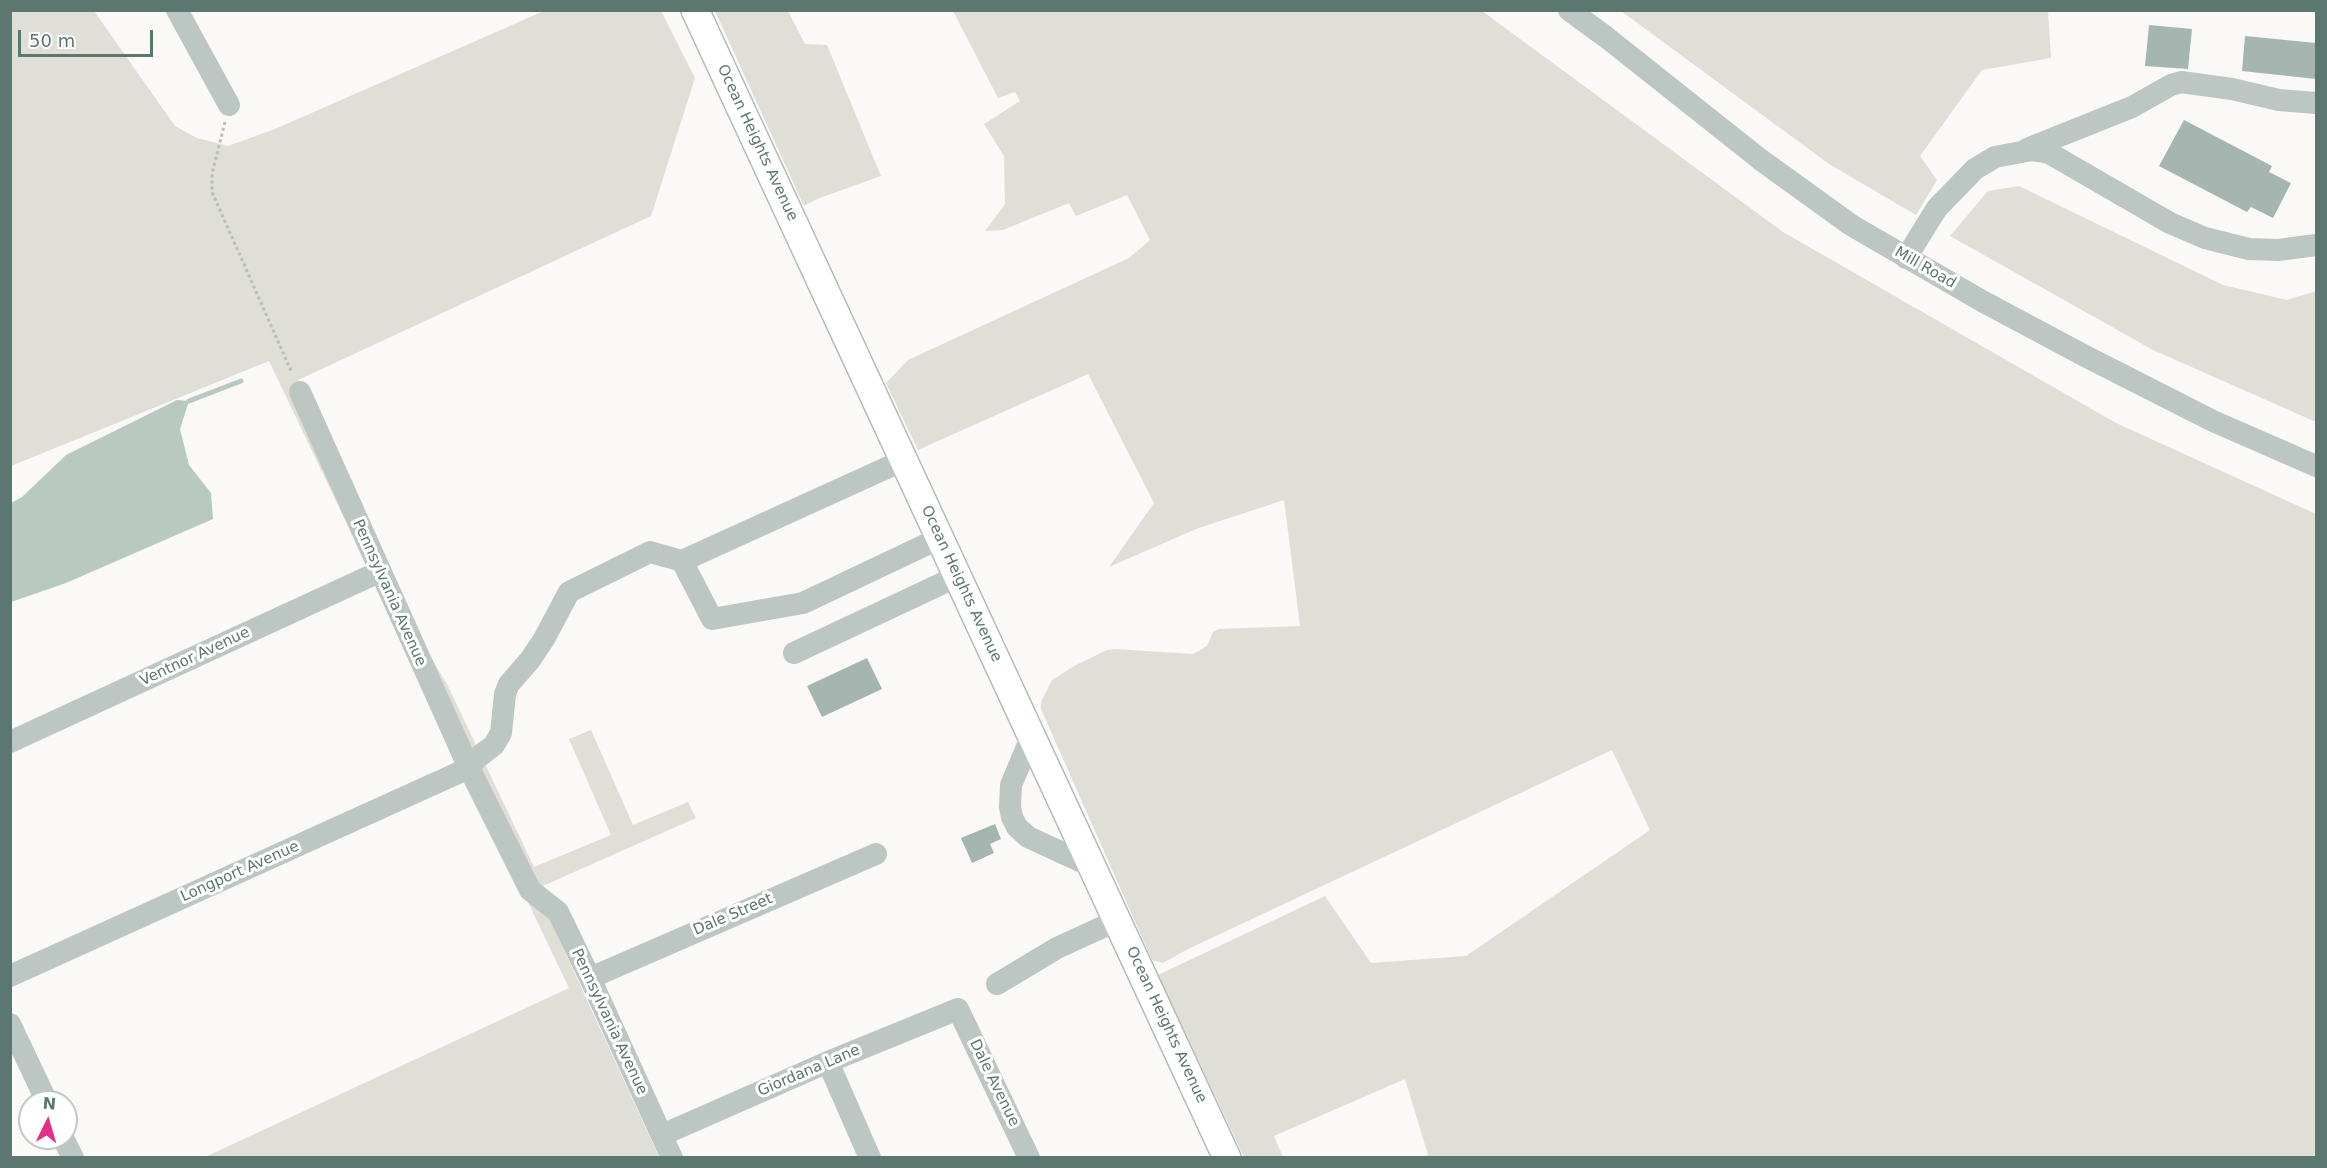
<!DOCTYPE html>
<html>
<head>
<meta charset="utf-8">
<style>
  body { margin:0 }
  #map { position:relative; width:2327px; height:1168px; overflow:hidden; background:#faf9f8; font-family:"DejaVu Sans",sans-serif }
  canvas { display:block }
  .frame { position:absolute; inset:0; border:12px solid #5c776f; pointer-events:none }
  .north { position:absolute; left:18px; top:1090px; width:60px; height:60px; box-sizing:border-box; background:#fff; border:2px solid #bec9c5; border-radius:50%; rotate:5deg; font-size:16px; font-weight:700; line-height:24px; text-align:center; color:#5c776f }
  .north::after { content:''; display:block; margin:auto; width:21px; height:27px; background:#e23088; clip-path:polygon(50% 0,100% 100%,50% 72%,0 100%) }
  .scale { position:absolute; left:18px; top:30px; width:135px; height:27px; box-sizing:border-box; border:3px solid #5c776f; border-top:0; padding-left:8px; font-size:18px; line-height:21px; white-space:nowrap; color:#5c776f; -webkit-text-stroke:4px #fff; paint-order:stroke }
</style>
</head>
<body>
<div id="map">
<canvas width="2327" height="1168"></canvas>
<div class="frame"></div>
<div class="north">N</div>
<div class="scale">50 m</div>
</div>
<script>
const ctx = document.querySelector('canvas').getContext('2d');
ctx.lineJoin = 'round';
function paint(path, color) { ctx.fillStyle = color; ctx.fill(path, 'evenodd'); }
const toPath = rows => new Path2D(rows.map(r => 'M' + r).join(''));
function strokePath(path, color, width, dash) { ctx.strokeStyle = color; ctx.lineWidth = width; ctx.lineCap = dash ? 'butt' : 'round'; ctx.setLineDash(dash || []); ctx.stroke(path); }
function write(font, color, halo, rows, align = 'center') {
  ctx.font = font + ' "DejaVu Sans",sans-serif'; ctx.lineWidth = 6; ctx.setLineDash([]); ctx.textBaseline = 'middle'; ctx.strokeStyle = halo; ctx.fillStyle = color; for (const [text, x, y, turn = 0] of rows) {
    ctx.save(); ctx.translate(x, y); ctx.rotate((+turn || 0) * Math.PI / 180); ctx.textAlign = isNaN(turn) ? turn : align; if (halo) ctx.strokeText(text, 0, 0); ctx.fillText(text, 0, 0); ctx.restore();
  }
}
paint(toPath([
  [11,11,94,11,175,126,197,138,228,146,275,129,544,11,661,11,695,78,651,216,298,380,379,572,447,684,534,867,611,835,569,739,591,730,633,825,688,802,696,818,536,889,659,1157,205,1157,569,988,269,361,11,466],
  [715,11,788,11,805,44,827,45,881,176,817,199,804,206],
  [953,11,1482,11,1783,232,2116,423,2316,514,2316,1157,1422,1157,1428,1155,1405,1079,1274,1136,1283,1157,1244,1157,1158,975,1325,896,1371,963,1466,956,1650,830,1612,750,1188,949,1163,963,1152,960,1041,709,1041,702,1052,680,1074,666,1107,650,1115,649,1193,654,1207,646,1213,632,1219,629,1300,626,1284,500,1196,529,1109,567,1154,503,1088,374,918,450,886,383,908,360,1129,258,1150,240,1127,195,1076,216,1069,203,1003,230,985,231,1005,204,1004,156,984,124,1020,101,1015,92,998,98],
  [1621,11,2048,11,2051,58,1982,70,1920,156,1937,180,1916,215,1829,164],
  [2019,186,2223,285,2287,300,2316,291,2316,422,2153,350,1950,236,1988,191]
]), '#dfded7');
paint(toPath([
  [177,400,189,401,180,429,189,465,211,493,213,519,66,583,11,602,11,503,22,497,66,455]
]), '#b8c9c1');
strokePath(toPath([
  [189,401,241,381]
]), '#b8c9c1', 5);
paint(toPath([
  [2149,25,2192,29,2188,69,2145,66],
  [2245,36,2316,43,2316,79,2242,71],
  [2184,120,2272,166,2269,172,2291,183,2273,218,2251,207,2247,212,2159,166],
  [867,658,882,689,822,717,807,686],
  [995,824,1001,839,990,844,994,853,972,863,961,838]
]), '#a5b6b1');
const major = toPath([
  [695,10,1227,1158]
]);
strokePath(major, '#b0bbb8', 30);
strokePath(toPath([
  [225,122,212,174,212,192,292,373]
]), '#b7bfbd', 3, [3, 3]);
strokePath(toPath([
  [177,10,229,105],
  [1569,10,1606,37,1761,160,1851,225,1982,301,2087,357,2213,421,2316,466],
  [2027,149,2132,107,2171,85,2181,82,2232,89,2279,100,2316,103],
  [1906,258,1937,208,1975,169,1995,157,2032,150,2049,153,2170,223,2205,238,2249,249,2278,250,2316,245],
  [300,392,469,768,530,890,558,912,590,978,672,1158],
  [904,460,682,561,712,619,803,603,940,538],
  [794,653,958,576],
  [1032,735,1011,785,1010,807,1012,817,1017,827,1028,837,1093,867],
  [10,742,379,572],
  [10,976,469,768,477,758,494,745,501,733,505,694,509,684,530,660,544,639,569,592,650,552,682,561],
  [590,978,876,854],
  [997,984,1057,948,1118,920],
  [10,1024,47,1102],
  [828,1062,870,1158],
  [662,1135,828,1062,958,1009,1029,1158],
  [63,1138,73,1158]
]), '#bcc6c3', 22);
strokePath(major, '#fff', 27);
write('15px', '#5c776f', '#fff', [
  ["Ocean Heights Avenue",757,143,65],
  ["Mill Road",1925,268,30],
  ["Ocean Heights Avenue",961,584,65],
  ["Pennsylvania Avenue",389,593,66],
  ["Ventnor Avenue",195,657,-25],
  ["Longport Avenue",240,872,-24],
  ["Dale Street",733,915,-23],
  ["Pennsylvania Avenue",609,1022,65],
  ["Ocean Heights Avenue",1166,1025,65],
  ["Giordana Lane",809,1071,-23],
  ["Dale Avenue",994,1083,64]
]);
</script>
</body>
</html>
